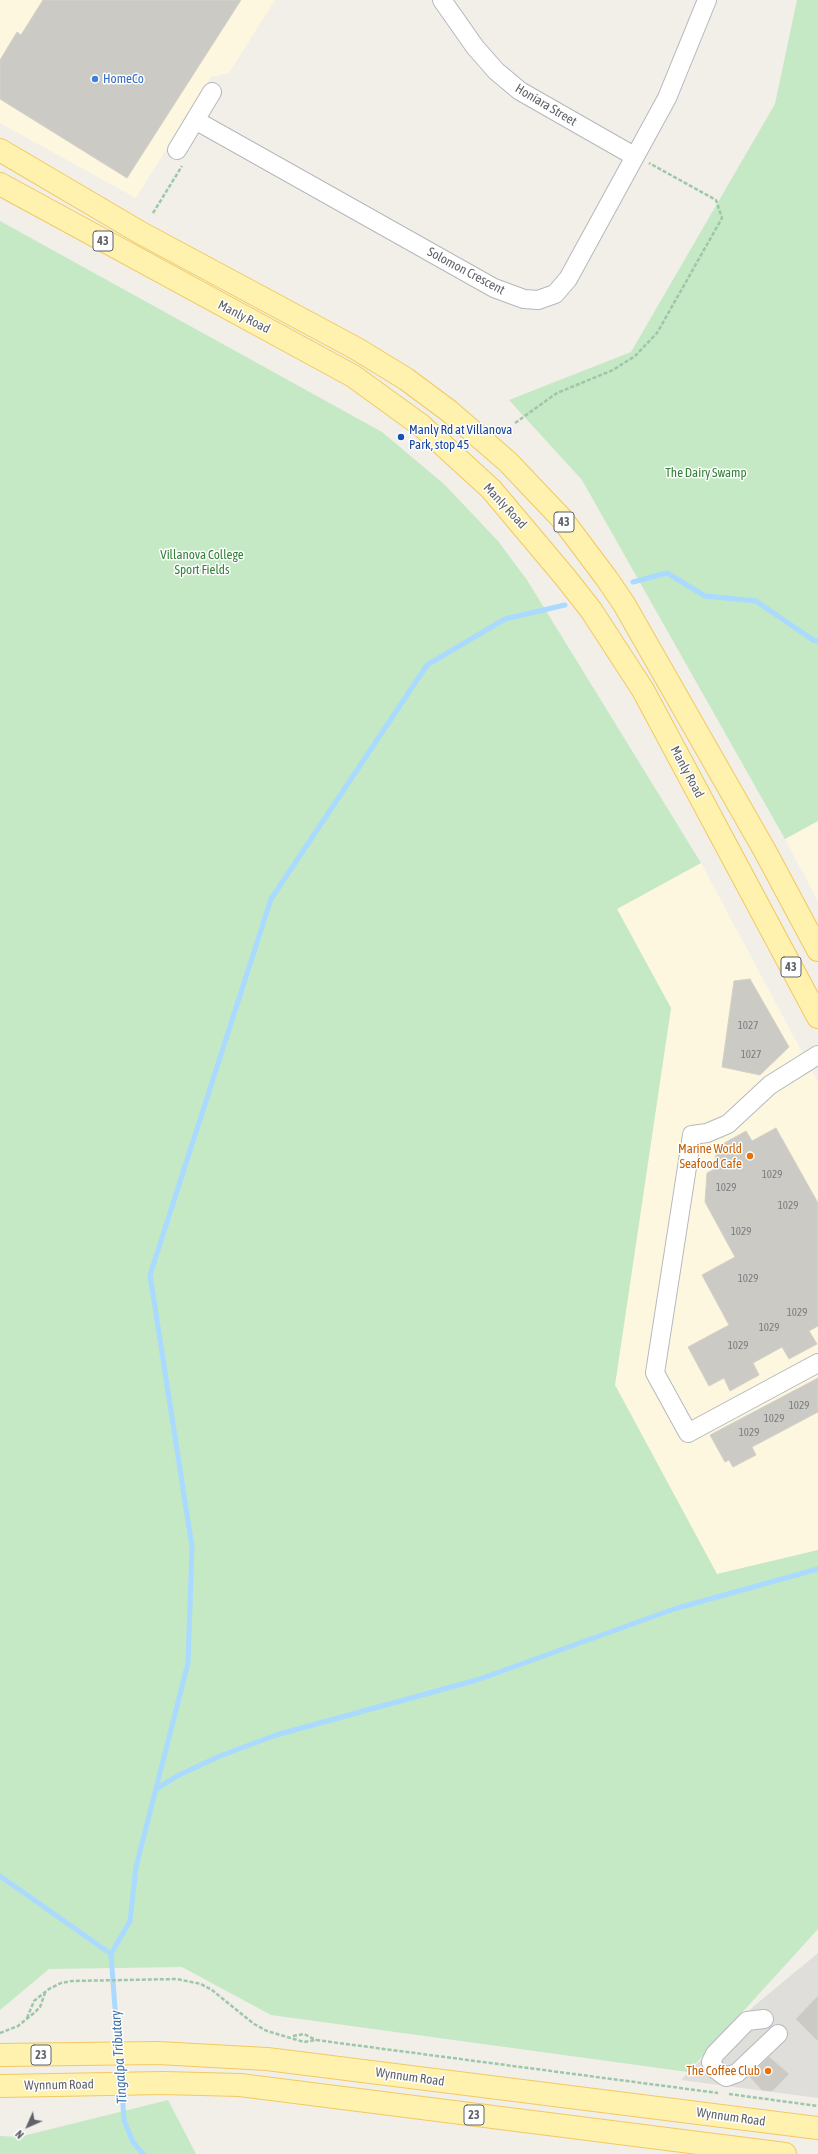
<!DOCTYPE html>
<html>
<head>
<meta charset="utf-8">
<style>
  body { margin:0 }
  #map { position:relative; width:818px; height:2154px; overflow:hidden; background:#f1efe8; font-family:"Asap Condensed",sans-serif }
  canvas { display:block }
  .north { position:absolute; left:8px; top:2106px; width:40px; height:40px; -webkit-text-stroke:3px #fff; paint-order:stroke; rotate:225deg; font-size:11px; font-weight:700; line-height:16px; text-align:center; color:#5f6368 }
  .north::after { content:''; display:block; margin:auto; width:14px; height:18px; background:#5f6368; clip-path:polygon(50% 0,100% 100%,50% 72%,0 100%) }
</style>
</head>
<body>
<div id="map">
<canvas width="818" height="2154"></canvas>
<div class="north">N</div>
</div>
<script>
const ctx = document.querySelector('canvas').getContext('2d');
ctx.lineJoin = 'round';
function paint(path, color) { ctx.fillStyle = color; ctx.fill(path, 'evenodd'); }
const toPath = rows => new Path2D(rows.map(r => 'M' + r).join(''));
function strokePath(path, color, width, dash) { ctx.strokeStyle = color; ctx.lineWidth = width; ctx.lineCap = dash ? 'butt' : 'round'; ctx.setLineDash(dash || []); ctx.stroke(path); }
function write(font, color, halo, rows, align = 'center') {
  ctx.font = font + ' "Asap Condensed",sans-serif'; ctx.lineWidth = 3; ctx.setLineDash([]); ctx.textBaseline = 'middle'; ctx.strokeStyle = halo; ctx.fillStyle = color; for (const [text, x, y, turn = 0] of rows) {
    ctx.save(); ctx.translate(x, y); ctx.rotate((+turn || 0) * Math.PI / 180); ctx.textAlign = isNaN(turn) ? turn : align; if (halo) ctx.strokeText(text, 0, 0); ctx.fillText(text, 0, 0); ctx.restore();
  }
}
paint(toPath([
  [0,0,275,0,229,73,211,77,136,198,0,123],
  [818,821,818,901,785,839],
  [701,863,818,1082,818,1550,717,1574,615,1385,671,1008,617,909]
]), '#fef7e0');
paint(toPath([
  [818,1953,818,2098,681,2080,754,2006]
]), '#e0deda');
paint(toPath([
  [797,0,818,0,818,821,785,839,582,480,509,400,631,352,775,104],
  [0,221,382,432,444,484,498,541,527,580,701,863,617,909,671,1008,615,1385,717,1574,818,1550,818,1929,688,2072,271,2015,182,1967,49,1969,0,2010],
  [168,2100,196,2154,0,2154,0,2136,19,2137]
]), '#c5e8c5');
strokePath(toPath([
  [633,582,667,573,705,596,756,601,813,640,818,641],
  [156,1789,179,1775,220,1756,276,1735,477,1680,674,1609,818,1569],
  [0,1876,111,1954],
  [111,1954,130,1921,136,1867,188,1663,192,1547,150,1275,271,899,427,665,505,619,565,605],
  [111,1954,118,2049],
  [119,2059,121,2079],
  [122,2089,124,2120,133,2142,143,2154]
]), '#aadaff', 5);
const building = toPath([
  [43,0,241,0,127,178,0,99,0,60,17,32,21,35,43,0],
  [750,979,789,1047,760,1075,722,1067,734,981,750,979],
  [776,1128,818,1203,818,1326,809,1331,817,1344,789,1359,782,1347,753,1363,759,1375,730,1391,724,1378,709,1386,688,1347,729,1325,702,1275,735,1257,705,1202,707,1173,720,1166,715,1158,719,1146,746,1131,752,1141,776,1128],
  [818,1378,818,1412,752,1447,756,1455,733,1467,729,1460,725,1462,710,1435,818,1378],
  [818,1996,818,2041,796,2019,818,1996],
  [769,2057,789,2074,772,2091,762,2090,749,2076,769,2057]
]);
paint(building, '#cccac5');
strokePath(building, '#d6d1c6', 1);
const minor = toPath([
  [442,0,475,47,496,71,520,91,634,156],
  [195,120,494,288,524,299,538,300,555,294,568,279,667,98,707,0],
  [177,150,212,92],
  [818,1055,770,1085,728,1124,707,1133,692,1135,655,1373,688,1433,818,1363],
  [764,2019,747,2021,715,2054,711,2062,715,2069,726,2077,737,2073,778,2034]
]);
const major = toPath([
  [0,150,141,233,357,349,406,379,449,411,508,462,562,519,607,579,624,604,765,851,818,950],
  [0,184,353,376,422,426,491,489,565,577,591,610,643,690,818,1017],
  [0,2055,158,2053,267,2059,818,2128],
  [0,2086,163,2083,240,2085,785,2154]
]);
strokePath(minor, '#b5b8bc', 20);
strokePath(major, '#f2c960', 24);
strokePath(toPath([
  [153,213,182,166],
  [515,423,557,393,613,370,635,356,657,333,722,218,716,200,649,163],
  [27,2018,34,2001,49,1989,61,1983,72,1981,177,1979,201,1984,212,1990,254,2024,267,2031,304,2042,316,2040,718,2093],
  [0,2033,18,2026,34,2013,40,2007,45,1993],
  [293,2036,304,2034,316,2040],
  [729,2094,818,2106]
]), '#9cc7a9', 2.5, [4, 2]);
strokePath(minor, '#fff', 18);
strokePath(major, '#fff2af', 22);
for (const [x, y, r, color] of [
  [95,79,4,"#3f7fe0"],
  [401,437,4,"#1a4fb4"],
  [750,1156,4,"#e8710a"],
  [768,2071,4,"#e8710a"]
]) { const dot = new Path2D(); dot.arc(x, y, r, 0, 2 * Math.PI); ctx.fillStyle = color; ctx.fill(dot); strokePath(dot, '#fff', 1.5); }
write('11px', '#7a7d7f', null, [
  ["1027",748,1026],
  ["1027",751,1055],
  ["1029",772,1175],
  ["1029",726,1188],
  ["1029",788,1206],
  ["1029",741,1232],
  ["1029",748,1279],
  ["1029",797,1313],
  ["1029",769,1328],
  ["1029",738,1346],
  ["1029",799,1406],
  ["1029",774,1419],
  ["1029",749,1433]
]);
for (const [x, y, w] of [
  [103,241,20],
  [564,522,20],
  [791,967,20],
  [41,2055,20],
  [474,2115,20]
]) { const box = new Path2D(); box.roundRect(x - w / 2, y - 10, w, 20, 3); ctx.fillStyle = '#fff'; ctx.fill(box); strokePath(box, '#5f6368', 1); }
write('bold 12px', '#5f6368', null, [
  ["43",103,241],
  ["43",564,522],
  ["43",791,967],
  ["23",41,2055],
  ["23",474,2115]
]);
write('13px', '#366cbe', '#fff', [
  ["HomeCo",103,79]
], 'left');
write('13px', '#5f6368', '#fff', [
  ["Honiara Street",546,105,31],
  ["Solomon Crescent",466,271,28],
  ["Manly Road",244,317,27],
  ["Manly Road",505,506,47],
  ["Manly Road",687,772,62],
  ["Wynnum Road",410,2077,8],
  ["Wynnum Road",59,2085,-1],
  ["Wynnum Road",731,2117,8]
]);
write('13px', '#164399', '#fff', [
  ["Manly Rd at Villanova",409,430],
  ["Park, stop 45",409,445]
], 'left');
write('13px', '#348238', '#fff', [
  ["The Dairy Swamp",706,473],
  ["Villanova College",202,555],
  ["Sport Fields",202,570]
]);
write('13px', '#c56008', '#fff', [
  ["Marine World",742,1149],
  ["Seafood Cafe",742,1164],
  ["The Coffee Club",760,2071]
], 'right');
write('italic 14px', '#4174aa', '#fff', [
  ["Tingalpa Tributary",119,2057,-94]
]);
</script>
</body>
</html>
